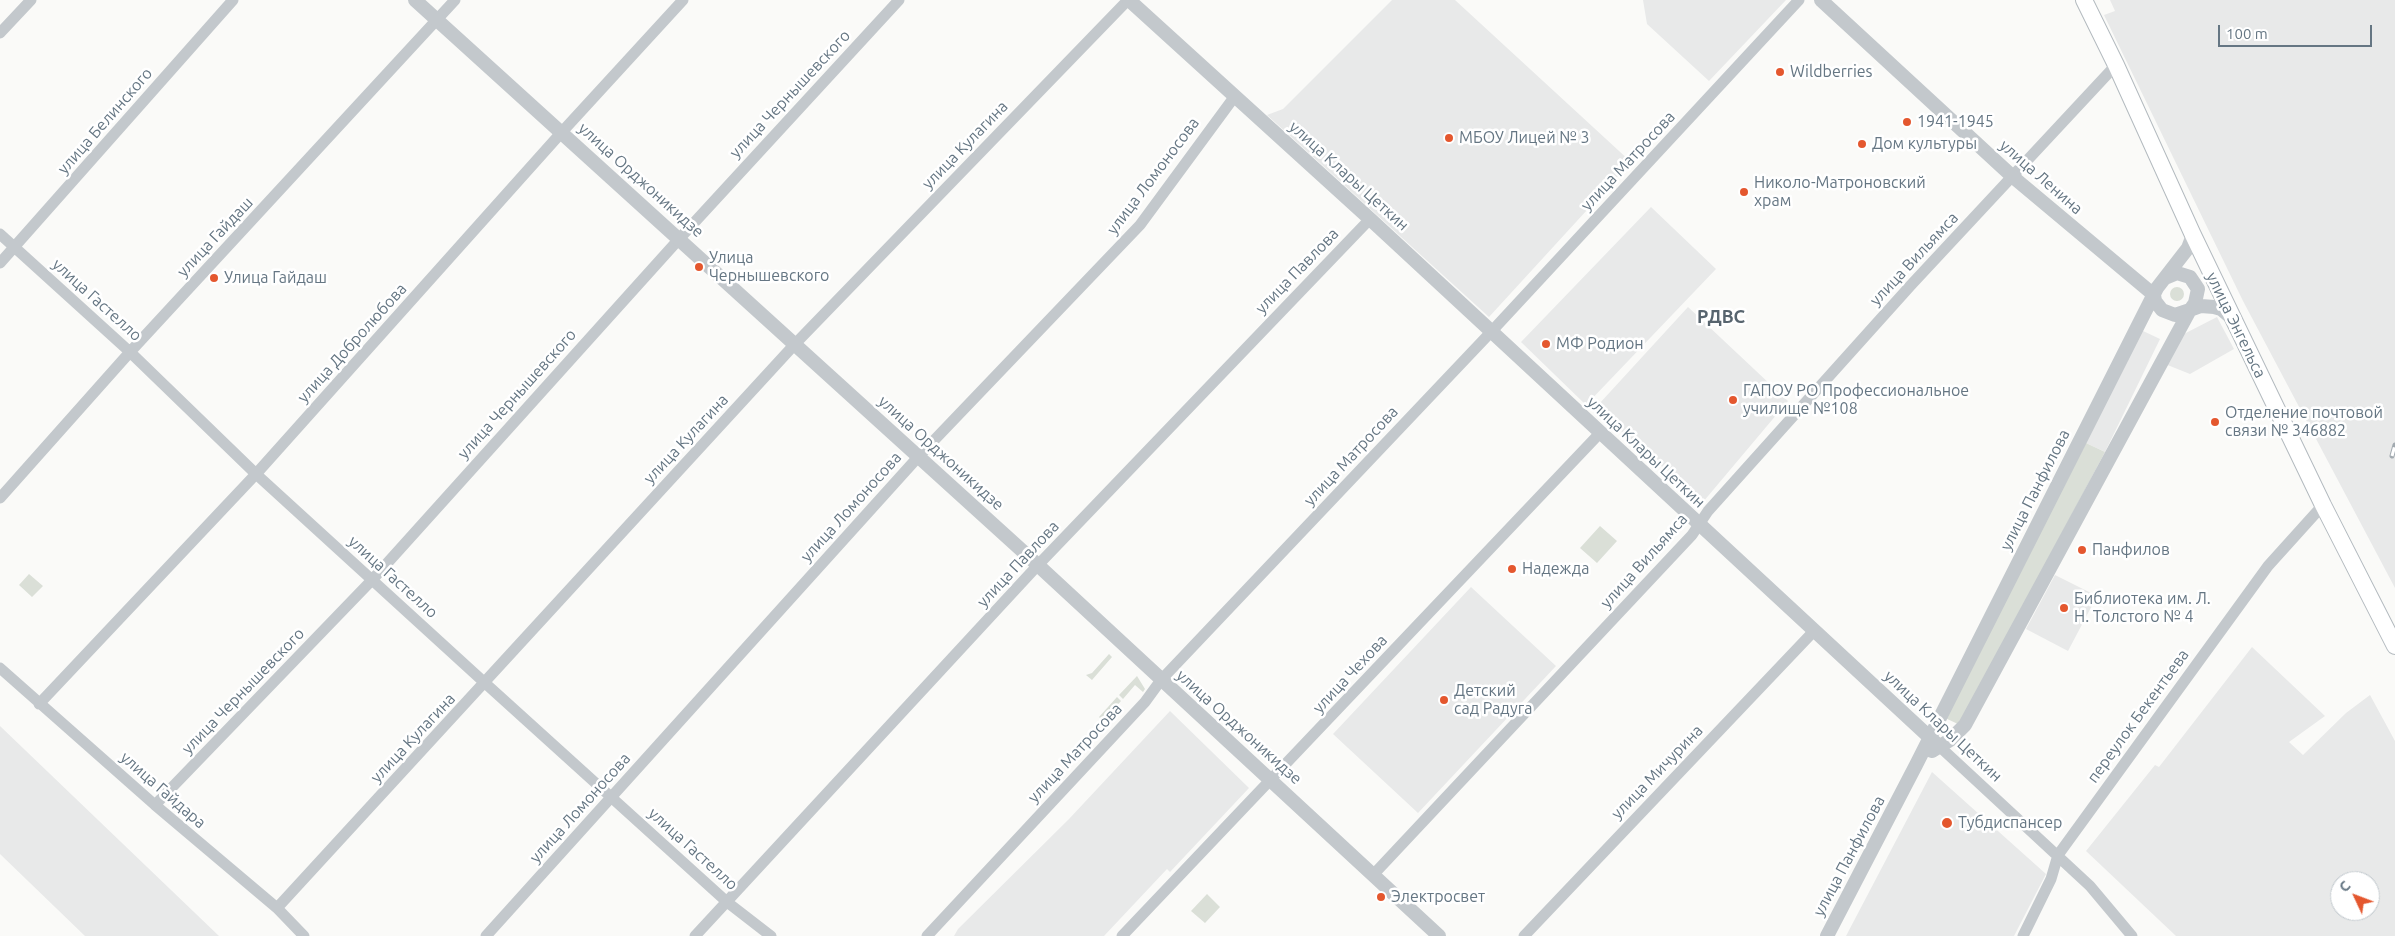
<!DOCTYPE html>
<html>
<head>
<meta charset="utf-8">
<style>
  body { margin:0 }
  #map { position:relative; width:2395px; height:936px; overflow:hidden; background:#fafaf8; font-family:Ubuntu,sans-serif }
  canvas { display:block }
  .north { position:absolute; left:2330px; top:871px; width:50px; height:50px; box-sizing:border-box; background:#fff; border:1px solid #c1c8cd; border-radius:50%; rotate:313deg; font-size:14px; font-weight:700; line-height:20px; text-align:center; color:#657683 }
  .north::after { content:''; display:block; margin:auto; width:18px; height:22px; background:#e4572e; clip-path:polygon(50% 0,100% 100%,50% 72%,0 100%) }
  .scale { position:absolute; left:2218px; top:25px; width:154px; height:22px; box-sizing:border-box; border:2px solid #657683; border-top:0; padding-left:6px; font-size:15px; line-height:18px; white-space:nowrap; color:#657683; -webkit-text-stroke:4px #fff; paint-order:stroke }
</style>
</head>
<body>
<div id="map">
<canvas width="2395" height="936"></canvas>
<div class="north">С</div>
<div class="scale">100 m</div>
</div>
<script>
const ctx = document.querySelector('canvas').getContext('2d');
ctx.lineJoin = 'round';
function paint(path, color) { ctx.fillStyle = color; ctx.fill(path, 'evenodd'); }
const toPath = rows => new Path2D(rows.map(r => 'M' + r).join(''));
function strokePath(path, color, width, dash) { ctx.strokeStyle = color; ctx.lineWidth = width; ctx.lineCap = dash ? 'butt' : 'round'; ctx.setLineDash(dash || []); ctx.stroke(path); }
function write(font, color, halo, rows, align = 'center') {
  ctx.font = font + ' Ubuntu,sans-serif'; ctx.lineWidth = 5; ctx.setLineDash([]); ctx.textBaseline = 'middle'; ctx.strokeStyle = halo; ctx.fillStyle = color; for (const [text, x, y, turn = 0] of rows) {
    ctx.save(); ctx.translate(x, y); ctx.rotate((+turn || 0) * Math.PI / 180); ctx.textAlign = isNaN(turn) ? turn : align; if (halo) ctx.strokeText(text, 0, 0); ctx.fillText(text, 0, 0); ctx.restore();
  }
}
paint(toPath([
  [1392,0,1455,0,1631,162,1489,317,1267,115,1283,109],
  [1643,0,1786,0,1709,81,1647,24],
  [2110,0,2395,0,2395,588,2243,301,2104,15,2115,11],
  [1651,207,1716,269,1586,405,1521,342],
  [1688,307,1788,401,1703,502,1592,406,1599,404],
  [2217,317,2234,349,2190,374,2165,364,2180,336],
  [2141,330,2160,339,2105,452,2086,443],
  [2055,575,2097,596,2068,651,2026,629],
  [1471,587,1556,666,1418,813,1333,734],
  [2252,647,2325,716,2289,742,2303,755,2346,713,2370,695,2395,741,2395,936,2176,936,2086,851,2155,765,2159,767],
  [2340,881,2370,881,2370,911,2340,911],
  [1170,711,1249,788,1170,872,1167,869,1104,936,954,936,958,929,1069,819],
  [0,726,219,936,85,936,0,854],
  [1932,772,2046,874,2014,936,1846,936]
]), '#e8e9e9');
paint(toPath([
  '2170 294a7 7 0 1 1 14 0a7 7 0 1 1-14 0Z',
  [2086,443,2105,452,1960,725,1943,717],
  [1600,526,1617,541,1597,563,1580,548],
  [29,574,43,586,32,597,19,585],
  [1109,654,1112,657,1092,680,1086,675,1092,673],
  [1137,676,1145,689,1143,692,1135,685,1123,699,1119,695],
  [1117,697,1121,701,1103,721,1099,717],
  [1207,894,1220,907,1205,923,1191,911]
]), '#dadfd7');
const secondary = toPath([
  [2084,0,2116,65,2193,235,2323,505,2395,646]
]);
strokePath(secondary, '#b3babf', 18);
strokePath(toPath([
  [0,33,31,0],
  [0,234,130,352,256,474,485,683,727,902,771,936],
  [0,263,233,0],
  [0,498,130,352,455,0],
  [0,668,155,805,277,908,304,936],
  [39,704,256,474,561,133,683,0],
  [1939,746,2090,886,2132,936],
  [155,805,372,580,680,238,899,0],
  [1373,875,1692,535,1708,511,1911,285,2116,65],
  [277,908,795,344,1128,0],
  [486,936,919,456,1140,225,1235,96],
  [695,936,1038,565,1370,219],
  [927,936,1145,702,1161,680,1491,332,1799,0],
  [1122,936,1600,433],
  [1524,936,1814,631],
  [2023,936,2051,879,2058,855,2268,566,2323,505]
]), '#c3c8cc', 11);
strokePath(toPath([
  [415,0,1028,556,1439,936],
  [1129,0,1370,219,1939,746],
  [1821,0,2013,177,2154,295],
  [2154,295,2155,301,2162,310,2175,315,2190,310,2195,303,2198,289,2190,277,2177,273,2165,278],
  [1932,751,1950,740,1965,725,2190,310,2201,306,2214,307,2221,309,2234,320],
  [1827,936,1916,765,2157,288,2188,248,2193,235]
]), '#c3c8cc', 14);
strokePath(secondary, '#fff', 16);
const rail = toPath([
  [2392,456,2395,445]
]);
strokePath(rail, '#a2aab0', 5);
strokePath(rail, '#fff', 3, [9]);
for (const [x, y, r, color] of [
  [1780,72,5,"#e4572e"],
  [1907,122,5,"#e4572e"],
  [1449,138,5,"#e4572e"],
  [1862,144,5,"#e4572e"],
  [1744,192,5,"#e4572e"],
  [699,267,5,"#e4572e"],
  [214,278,5,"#e4572e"],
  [1546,344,5,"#e4572e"],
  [1733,400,5,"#e4572e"],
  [2215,422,5,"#e4572e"],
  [2082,550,5,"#e4572e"],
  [1512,569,5,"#e4572e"],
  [2064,608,5,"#e4572e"],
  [1444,700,5,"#e4572e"],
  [1947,823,6,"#e4572e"],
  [1381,897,5,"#e4572e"]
]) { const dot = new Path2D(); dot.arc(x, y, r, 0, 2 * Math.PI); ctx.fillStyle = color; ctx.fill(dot); strokePath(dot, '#fff', 2); }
write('16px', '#657683', '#fff', [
  ["Wildberries",1790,72],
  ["1941-1945",1917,122],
  ["МБОУ Лицей № 3",1459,138],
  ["Дом культуры",1872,144],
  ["Николо-Матроновский",1754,183],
  ["храм",1754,201],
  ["Улица",709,258],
  ["Чернышевского",709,276],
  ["Улица Гайдаш",224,278],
  ["МФ Родион",1556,344],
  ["ГАПОУ РО Профессиональное",1743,391],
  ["училище №108",1743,409],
  ["Отделение почтовой",2225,413],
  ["связи № 346882",2225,431],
  ["Панфилов",2092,550],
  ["Надежда",1522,569],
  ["Библиотека им. Л.",2074,599],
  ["Н. Толстого № 4",2074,617],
  ["Детский",1454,691],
  ["сад Радуга",1454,709],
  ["Тубдиспансер",1958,823],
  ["Электросвет",1391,897]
], 'left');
write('16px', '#657683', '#fff', [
  ["улица Чернышевского",790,94,-47],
  ["улица Белинского",105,121,-49],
  ["улица Кулагина",965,145,-46],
  ["улица Матросова",1628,161,-47],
  ["улица Ломоносова",1153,176,-53],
  ["улица Клары Цеткин",1349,176,42],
  ["улица Ленина",2041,177,41],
  ["улица Орджоникидзе",641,180,42],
  ["улица Гайдаш",215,237,-47],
  ["улица Вильямса",1914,259,-47],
  ["улица Павлова",1297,271,-46],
  ["улица Гастелло",97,300,42],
  ["улица Энгельса",2236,325,64],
  ["улица Добролюбова",352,343,-48],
  ["улица Чернышевского",517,394,-48],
  ["улица Кулагина",686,439,-47],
  ["улица Клары Цеткин",1646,452,43],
  ["улица Орджоникидзе",941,453,42],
  ["улица Матросова",1351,456,-47],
  ["улица Панфилова",2035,490,-63],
  ["улица Ломоносова",851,507,-48],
  ["улица Вильямса",1644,561,-48],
  ["улица Павлова",1018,564,-47],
  ["улица Гастелло",393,577,42],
  ["улица Чехова",1350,674,-47],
  ["улица Чернышевского",243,691,-46],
  ["переулок Бекентьева",2138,716,-54],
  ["улица Клары Цеткин",1943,726,43],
  ["улица Орджоникидзе",1239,727,42],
  ["улица Кулагина",413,738,-47],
  ["улица Матросова",1075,753,-47],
  ["улица Мичурина",1657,772,-46],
  ["улица Гайдара",163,790,41],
  ["улица Ломоносова",580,808,-48],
  ["улица Гастелло",693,849,42],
  ["улица Панфилова",1849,856,-62]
]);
write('bold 18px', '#57646e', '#fff', [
  ["РДВС",1721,317]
]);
</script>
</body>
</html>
